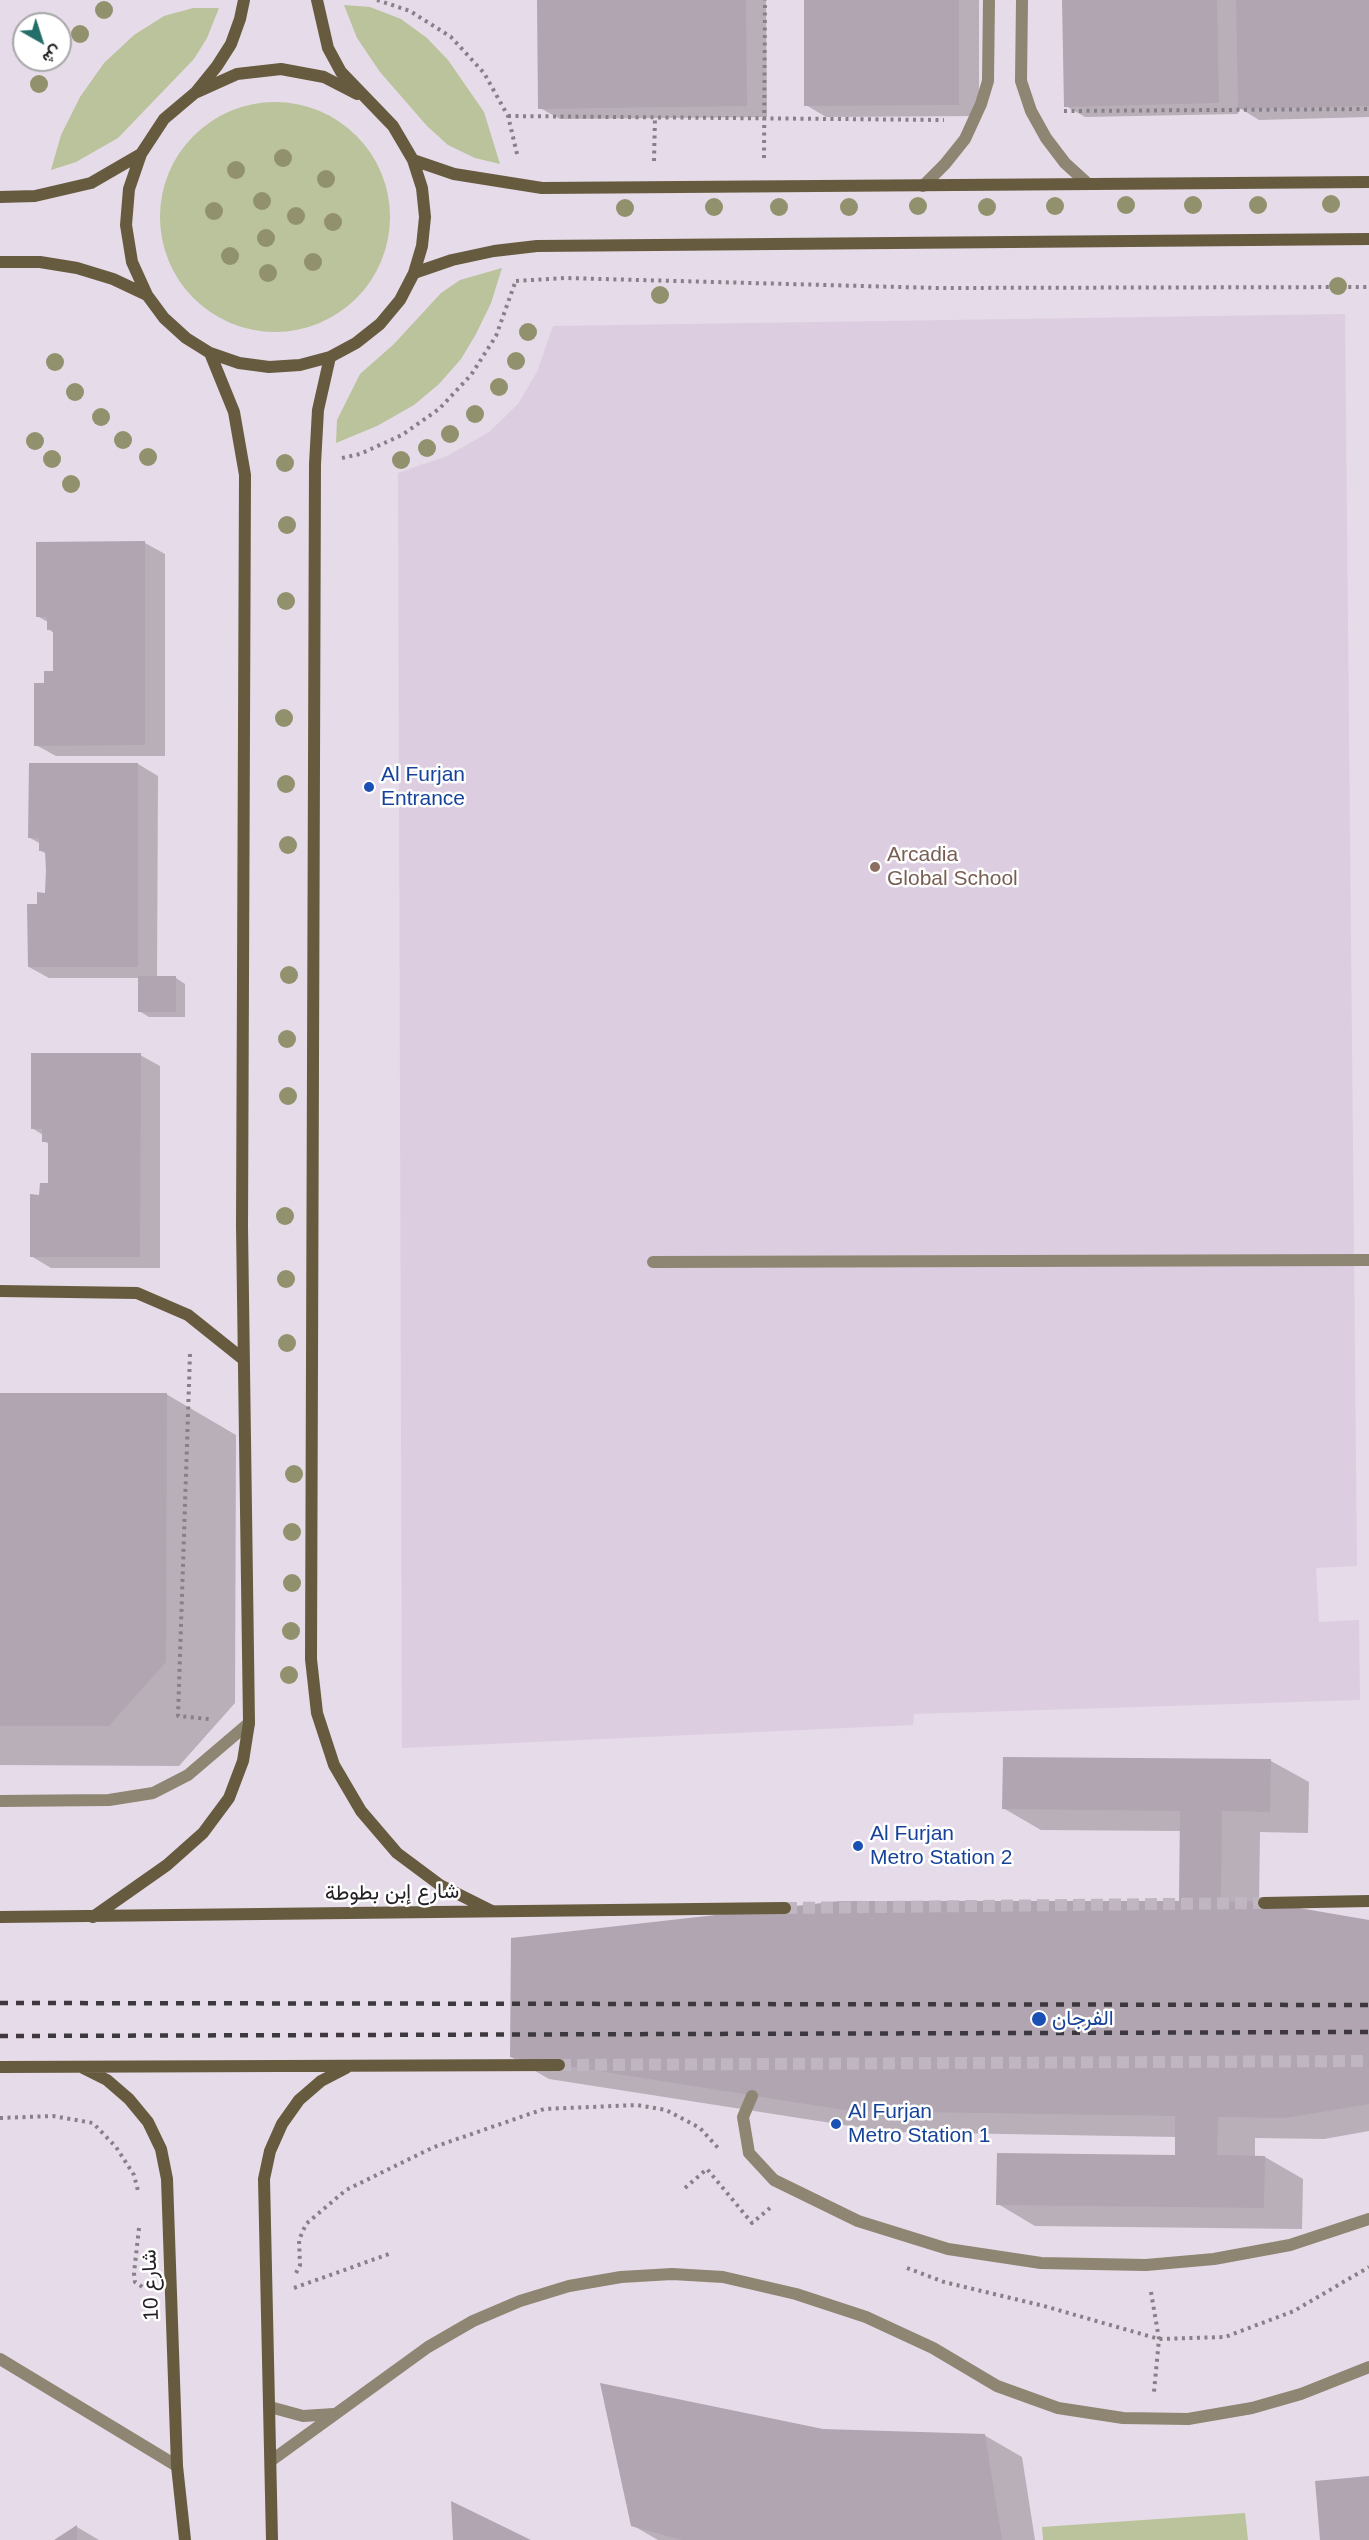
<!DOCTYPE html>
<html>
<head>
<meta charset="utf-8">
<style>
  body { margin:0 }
  #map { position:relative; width:1369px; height:2540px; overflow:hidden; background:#e6dbe8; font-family:Arial,Vazirmatn,sans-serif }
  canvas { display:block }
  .north { position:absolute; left:12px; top:12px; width:60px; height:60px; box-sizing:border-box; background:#fff; border:2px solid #a7a6a8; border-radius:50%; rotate:141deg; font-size:16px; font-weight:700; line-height:24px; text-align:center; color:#242025 }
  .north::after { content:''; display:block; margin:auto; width:21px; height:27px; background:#246e6a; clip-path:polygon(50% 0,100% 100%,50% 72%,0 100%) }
</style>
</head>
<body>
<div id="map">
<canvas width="1369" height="2540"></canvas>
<div class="north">ش</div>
</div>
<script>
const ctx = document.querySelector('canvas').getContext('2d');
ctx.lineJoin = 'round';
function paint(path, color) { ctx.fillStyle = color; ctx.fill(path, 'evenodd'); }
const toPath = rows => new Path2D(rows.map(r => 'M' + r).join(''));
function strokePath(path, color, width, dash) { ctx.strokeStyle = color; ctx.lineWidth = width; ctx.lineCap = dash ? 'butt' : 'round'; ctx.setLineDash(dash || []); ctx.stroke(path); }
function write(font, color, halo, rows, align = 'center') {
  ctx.font = font + ' Arial,Vazirmatn,sans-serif'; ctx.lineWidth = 5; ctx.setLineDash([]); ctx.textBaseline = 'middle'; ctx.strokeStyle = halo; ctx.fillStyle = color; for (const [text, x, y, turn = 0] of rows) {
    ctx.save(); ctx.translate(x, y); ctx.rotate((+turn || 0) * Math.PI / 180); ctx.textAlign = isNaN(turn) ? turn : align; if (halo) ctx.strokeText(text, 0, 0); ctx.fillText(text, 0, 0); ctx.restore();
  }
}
paint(toPath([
  [1345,314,1357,1566,1316,1568,1319,1622,1359,1620,1360,1700,914,1714,913,1725,402,1748,398,473,447,456,489,432,518,404,537,372,553,326]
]), '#ddcde0');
paint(toPath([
  [344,5,370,7,401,19,427,38,448,60,484,112,500,164,475,158,448,145,427,126,380,72,357,38],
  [193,8,219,8,207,38,194,59,118,138,76,162,51,170,61,135,80,97,104,63,134,35,164,16],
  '160 217a115 115 0 1 1 230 0a115 115 0 1 1-230 0Z',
  [502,268,491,303,476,334,461,359,439,384,414,405,377,426,336,443,337,420,360,374,394,344,441,293,460,280],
  [1245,2513,1248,2540,1043,2540,1042,2527]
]), '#bac39b');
paint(toPath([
  [539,0,766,0,767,117,560,119,540,108],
  [806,0,979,0,979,116,826,117,806,105],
  [1063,0,1369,0,1369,117,1259,120,1238,107,1238,114,1085,117,1066,106],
  [145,543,165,554,165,756,56,756,36,745,46,684,54,673,54,633,48,629,48,622,37,616],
  [138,764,158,776,157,978,176,978,185,984,185,1017,149,1017,139,1011,140,978,49,978,29,967,38,906,47,894,47,854,41,851,41,844,30,838],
  [140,1055,160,1066,160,1268,51,1268,31,1256,41,1196,49,1184,49,1144,44,1141,43,1135,32,1128],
  [0,1394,166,1394,236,1435,235,1703,179,1766,0,1765],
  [1271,1761,1309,1782,1308,1833,1260,1832,1259,1903,1369,1921,1369,2131,1324,2139,1255,2138,1255,2157,1265,2157,1303,2179,1302,2229,1035,2226,998,2204,1176,2156,1176,2137,889,2132,549,2079,511,2057,1180,1903,1181,1831,1041,1830,1003,1808],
  [823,2430,984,2435,1022,2457,1035,2540,658,2540,632,2525],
  [77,2527,99,2540,56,2540]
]), '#0003');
paint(toPath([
  [537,0,746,0,747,106,538,109],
  [804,0,959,0,959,105,804,106],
  [1062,0,1217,0,1219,103,1064,107],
  [1236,0,1369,0,1369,106,1238,109],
  [145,541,145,745,34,746,34,683,44,683,44,671,53,671,53,630,47,630,47,617,36,617,36,542],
  [29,763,138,763,138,967,28,967,27,904,37,904,37,892,45,893,46,870,45,851,39,851,39,838,28,838],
  [138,976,176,976,176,1012,138,1012],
  [31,1053,141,1053,140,1257,30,1257,30,1194,39,1195,40,1183,48,1183,48,1142,42,1142,42,1129,31,1129],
  [0,1393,167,1393,166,1662,109,1726,0,1726],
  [1003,1757,1271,1759,1270,1812,1222,1811,1221,1902,1258,1901,1369,1920,1369,2104,1286,2118,1218,2117,1217,2155,1265,2156,1264,2208,996,2205,997,2153,1175,2155,1175,2116,850,2111,510,2057,511,1938,840,1901,1179,1901,1180,1811,1002,1809],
  [600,2383,823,2429,985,2434,1002,2540,682,2540,631,2526],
  [1369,2476,1369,2540,1320,2540,1315,2481],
  [451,2501,531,2540,453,2540],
  [77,2525,77,2540,54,2540]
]), '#b0a5b1');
strokePath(toPath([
  [785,1908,1264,1903],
  [559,2065,1369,2061]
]), '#bfb6c1', 12, [12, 6]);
strokePath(toPath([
  [377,0,410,11,451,37,484,73,508,116,518,158],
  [1064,111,1369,109],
  [508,116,944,120],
  [764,158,765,0],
  [654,161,655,117],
  [516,281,565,278,937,288,1369,287],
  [342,458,360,454,402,435,439,409,471,375,496,336,516,280],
  [190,1354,178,1716,209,1719],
  [0,2118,53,2116,93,2123,116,2147,134,2175,138,2191],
  [685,2188,707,2169,752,2223,770,2208],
  [139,2228,134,2273,135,2282,144,2288],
  [907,2268,944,2282,1044,2306,1159,2339,1225,2337,1294,2311,1369,2267],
  [296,2273,300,2265,299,2240,306,2224,346,2190,434,2147,544,2109,637,2105,666,2110,700,2128,719,2149],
  [294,2288,389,2254],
  [1151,2292,1159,2339,1154,2392]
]), '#888089', 4, [3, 4.5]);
strokePath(toPath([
  [653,1262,1369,1260],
  [752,2096,743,2117,749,2153,774,2180,858,2221,948,2249,1041,2263,1146,2265,1214,2259,1290,2245,1369,2219]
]), '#8e8572', 12);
strokePath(toPath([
  [1022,0,1021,81,1031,111,1046,138,1065,163,1088,184],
  [923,186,945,164,965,139,981,104,988,81,989,0],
  [0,1801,109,1800,153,1793,188,1775,249,1723],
  [0,2359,177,2466],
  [270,2407,303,2416,334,2414],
  [272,2460,428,2347,473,2321,520,2301,569,2286,621,2277,672,2274,723,2277,796,2294,866,2317,933,2348,997,2386,1058,2408,1123,2418,1188,2419,1252,2408,1301,2394,1369,2367]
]), '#8e8572', 12);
strokePath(toPath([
  [244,0,240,19,231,44,217,66,196,92,164,119,141,154,129,189,126,225,132,262,147,295,164,318,186,338,210,353,239,363,269,367,300,365,330,357,356,343,380,324,400,300,414,273,422,246,425,217,422,188,413,160,393,126,341,72,328,48,317,0],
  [197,92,237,74,281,69,324,77,357,94],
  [413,160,454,174,542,188,1369,182],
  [0,197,35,196,91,183,141,154],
  [0,262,40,262,77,268,113,279,147,295],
  [414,273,452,260,494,251,537,246,1369,239],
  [330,357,318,410,315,464,311,1659,317,1713,334,1765,361,1811,397,1853,440,1885,492,1911],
  [0,1291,137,1293,188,1315,243,1359],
  [1264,1903,1369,1901],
  [0,1917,785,1908],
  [93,1917,167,1865,203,1833,229,1798,243,1761,249,1723,242,1226,245,475,234,412,210,353],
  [0,2067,559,2065],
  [83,2068,107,2080,129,2099,148,2122,161,2149,167,2179,177,2466,185,2540],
  [272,2540,264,2179,270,2151,282,2124,299,2100,321,2081,346,2068]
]), '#675b3f', 12);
strokePath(toPath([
  [0,2003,1369,2005],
  [0,2036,1369,2032]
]), '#3d383e', 4.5, [8, 8]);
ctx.fillStyle = '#91926d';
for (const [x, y] of [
  [104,10],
  [80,34],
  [39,84],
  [283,158],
  [236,170],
  [326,179],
  [262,201],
  [1331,204],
  [1126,205],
  [1193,205],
  [1258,205],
  [918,206],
  [1055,206],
  [714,207],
  [779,207],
  [849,207],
  [987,207],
  [625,208],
  [214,211],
  [296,216],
  [333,222],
  [266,238],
  [230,256],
  [313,262],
  [268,273],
  [1338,286],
  [660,295],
  [528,332],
  [516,361],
  [55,362],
  [499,387],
  [75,392],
  [475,414],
  [101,417],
  [450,434],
  [123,440],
  [35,441],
  [427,448],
  [148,457],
  [52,459],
  [401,460],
  [285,463],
  [71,484],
  [287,525],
  [286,601],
  [284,718],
  [286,784],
  [288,845],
  [289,975],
  [287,1039],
  [288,1096],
  [285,1216],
  [286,1279],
  [287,1343],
  [294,1474],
  [292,1532],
  [292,1583],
  [291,1631],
  [289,1675]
]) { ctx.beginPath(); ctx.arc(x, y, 9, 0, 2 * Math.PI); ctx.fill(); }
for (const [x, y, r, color] of [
  [369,787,6,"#1a4fb4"],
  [875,867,6,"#8d6e63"],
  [858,1846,6,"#1a4fb4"],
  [1039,2019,8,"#1a4fb4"],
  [836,2124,6,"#1a4fb4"]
]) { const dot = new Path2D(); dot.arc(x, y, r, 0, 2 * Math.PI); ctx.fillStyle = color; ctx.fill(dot); strokePath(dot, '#fff', 2); }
write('21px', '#164399', '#fff', [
  ["Al Furjan",381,775],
  ["Entrance",381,799],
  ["Al Furjan",870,1834],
  ["Metro Station 2",870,1858],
  ["الفرجان",1052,2019],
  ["Al Furjan",848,2112],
  ["Metro Station 1",848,2136]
], 'left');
write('21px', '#785e54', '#fff', [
  ["Arcadia",887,855],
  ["Global School",887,879]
], 'left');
write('21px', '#242025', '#fff', [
  ["شارع إبن بطوطة",392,1893,-1],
  ["شارع 10",151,2285,-92]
]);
</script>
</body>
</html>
